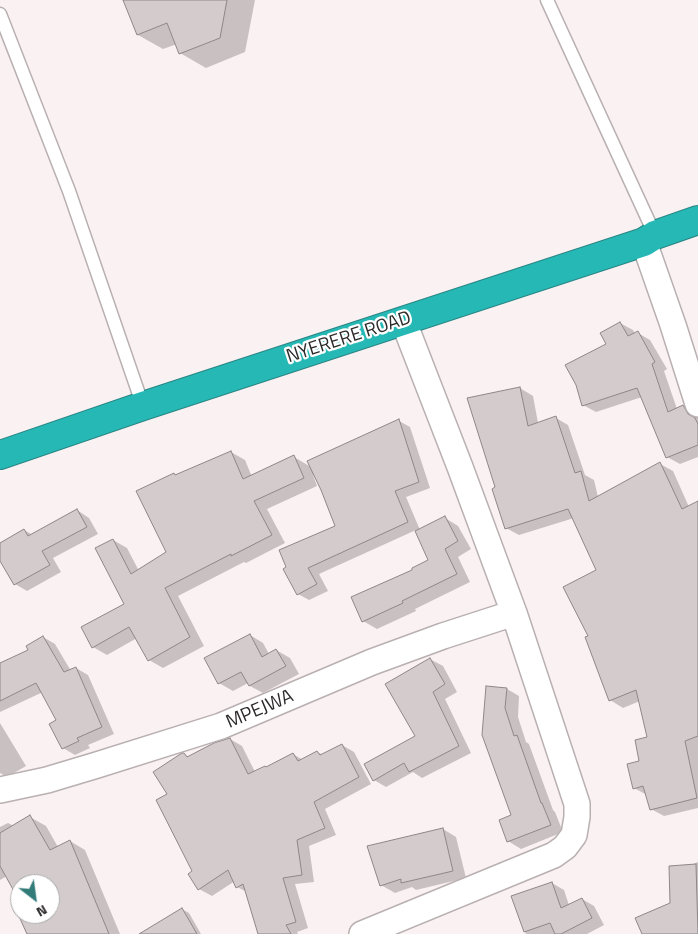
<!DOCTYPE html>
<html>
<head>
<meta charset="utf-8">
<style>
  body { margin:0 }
  #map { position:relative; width:698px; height:934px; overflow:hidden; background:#faf1f2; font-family:"Titillium Web",sans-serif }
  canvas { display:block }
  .north { position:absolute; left:10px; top:874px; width:50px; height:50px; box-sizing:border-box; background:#fff; border:1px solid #abaaaa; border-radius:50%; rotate:150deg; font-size:14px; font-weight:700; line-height:20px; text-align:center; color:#2d2a2a }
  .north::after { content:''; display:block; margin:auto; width:18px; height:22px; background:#327b79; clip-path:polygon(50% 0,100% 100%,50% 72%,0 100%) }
</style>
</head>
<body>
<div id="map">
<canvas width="698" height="934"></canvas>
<div class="north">N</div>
</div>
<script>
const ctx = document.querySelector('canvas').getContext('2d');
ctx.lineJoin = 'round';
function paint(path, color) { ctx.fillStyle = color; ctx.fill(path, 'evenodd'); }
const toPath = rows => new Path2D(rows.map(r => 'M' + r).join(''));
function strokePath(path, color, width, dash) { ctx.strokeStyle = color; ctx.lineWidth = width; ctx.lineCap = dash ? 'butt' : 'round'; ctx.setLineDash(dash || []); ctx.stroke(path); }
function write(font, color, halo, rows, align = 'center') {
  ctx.font = font + ' "Titillium Web",sans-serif'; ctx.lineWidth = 4.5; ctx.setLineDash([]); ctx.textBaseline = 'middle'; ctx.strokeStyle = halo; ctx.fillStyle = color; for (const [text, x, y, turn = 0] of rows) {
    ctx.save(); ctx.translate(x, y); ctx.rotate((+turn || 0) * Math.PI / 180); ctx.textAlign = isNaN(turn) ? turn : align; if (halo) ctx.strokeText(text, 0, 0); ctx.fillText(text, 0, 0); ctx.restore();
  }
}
paint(toPath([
  [124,0,255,0,245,52,206,68,180,53,177,44,163,49,138,35],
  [620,323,633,330,635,334,638,333,650,340,667,369,664,371,677,409,683,406,696,414,698,418,698,457,680,464,667,457,642,397,596,412,583,405,608,344],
  [520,388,533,396,538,423,556,418,568,425,585,475,594,480,598,497,660,464,673,471,689,507,698,502,698,808,664,816,651,809,647,795,634,788,648,738,640,701,623,708,610,700,590,636,598,571,574,518,519,535,506,528,497,488],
  [399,421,410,427,430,488,406,497,420,530,445,518,458,526,471,549,458,557,470,582,415,609,416,611,377,629,363,621,414,570,430,561,416,530,319,574,328,591,309,600,298,594,285,569,337,526,315,474,313,475,317,486,267,509,285,543,246,563,244,562,178,596,204,646,163,668,149,660,137,638,107,655,93,647,126,604,113,540,127,548,139,571,167,553,174,474,176,476,231,452,245,460,252,477,294,457,311,467],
  [77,510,89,518,98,534,53,558,61,572,27,591,15,584,0,558,0,544,24,530,33,535],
  [250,635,263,643,269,654,276,650,290,658,299,674,263,693,250,686,248,683,233,691,219,683,206,658],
  [43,637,55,644,71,671,76,668,88,675,114,734,88,745,90,748,75,755,63,748,51,725,58,721,43,692,0,712,0,664,30,650],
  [430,659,443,666,457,692,445,699,471,753,422,778,413,772,386,787,374,780,417,736],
  [507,689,519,696,518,717,526,742,529,744,553,810,555,812,563,832,521,849,508,841,513,816,484,735],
  [0,723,26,766,7,777,0,773],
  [230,739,242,746,255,772,267,768,293,754,303,760,317,752,323,755,342,745,354,752,371,784,325,809,336,835,309,846,314,882,295,884,308,928,297,932,298,934,260,934,247,892,237,887,235,881,212,896,199,889,169,795,184,754,189,757],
  [30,817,46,826,58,847,70,841,85,850,120,934,27,934,28,933,18,913,50,914,50,884,20,884,20,900,7,876,0,880,0,827,8,823,14,826],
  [443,829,456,837,466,878,416,890,412,887,395,893,381,885],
  [698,862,698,934,643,934,672,904,689,866],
  [552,883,564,890,569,905,582,899,594,906,604,925,587,934,526,934,512,897],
  [182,909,189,913,201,934,151,934]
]), '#0003');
const building = toPath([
  [123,0,227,0,220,38,179,54,167,23,137,35,123,0],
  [620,322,628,336,638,331,655,362,652,364,668,412,683,405,688,414,695,418,698,424,698,445,666,458,637,388,582,406,576,385,565,365,606,344,600,333,620,322],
  [520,387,528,426,556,416,575,473,581,471,589,501,660,462,682,509,698,501,698,736,685,741,697,798,650,810,643,786,633,789,627,764,639,761,635,740,647,737,636,690,609,701,585,637,588,636,563,587,596,570,568,509,505,529,492,489,495,487,467,398,520,387],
  [399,419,419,482,395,491,408,522,308,568,317,584,297,595,283,569,286,567,279,550,335,526,321,490,307,461,399,419],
  [231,451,243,479,294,455,304,478,254,501,272,535,231,556,231,554,165,588,190,637,148,661,129,627,92,648,81,627,124,604,95,548,113,539,131,574,166,552,136,491,174,473,175,475,231,451],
  [77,509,87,527,42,551,50,565,14,585,0,561,0,543,24,529,28,536,77,509],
  [445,516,458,541,445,549,457,574,402,601,403,603,362,622,351,597,412,570,412,568,428,560,415,531,445,516],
  [250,634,262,657,276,649,286,666,249,686,241,672,218,684,204,658,250,634],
  [43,636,64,672,76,667,102,727,77,738,79,741,62,749,49,724,56,720,36,683,0,701,0,663,28,650,26,646,43,636],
  [430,658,445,684,433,692,459,746,409,772,404,763,373,781,364,764,415,736,385,684,430,658],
  [486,686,507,688,505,708,514,736,517,735,541,803,542,803,551,825,507,842,499,820,511,815,482,735,486,686],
  [230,738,248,774,265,766,266,767,293,753,298,761,317,751,320,755,342,744,359,777,314,802,325,828,297,840,302,875,283,878,296,922,286,925,291,934,258,934,243,884,236,888,228,870,198,890,188,874,192,871,156,800,167,794,153,772,182,753,184,753,187,757,214,743,230,738],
  [30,815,50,850,70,840,109,934,27,934,17,912,20,911,20,914,50,914,50,884,20,884,20,902,0,866,0,833,30,815],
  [443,828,453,871,401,883,401,879,380,886,367,846,443,828],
  [696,864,698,934,642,934,635,918,670,903,669,866,696,864],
  [552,882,561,908,582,898,592,918,561,934,555,934,550,923,524,932,511,896,552,882],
  [182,908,197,934,139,934,182,908]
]);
paint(building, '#d4cccc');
strokePath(building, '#8f8787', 1);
const lane = toPath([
  [547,0,655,235],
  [0,14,69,191,143,406]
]);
const street = toPath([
  [644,242,673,325,698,404],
  [0,790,47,780,97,765,221,726,372,662,443,636,514,613],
  [362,934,554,855,565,847,574,835,577,817,577,804,514,613,460,467,403,320]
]);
const highway = toPath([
  [0,455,143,406,644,242,655,235,698,220]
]);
strokePath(lane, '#b9b0b1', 15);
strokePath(street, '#b9b0b1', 28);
strokePath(highway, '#288684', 30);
strokePath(lane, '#fff', 12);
strokePath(street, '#fff', 25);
strokePath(highway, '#26b8b5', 28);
write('19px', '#2d2a2a', '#fff', [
  ["NYERERE ROAD",349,338,-18],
  ["MPEJWA",260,710,-23]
]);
</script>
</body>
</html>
